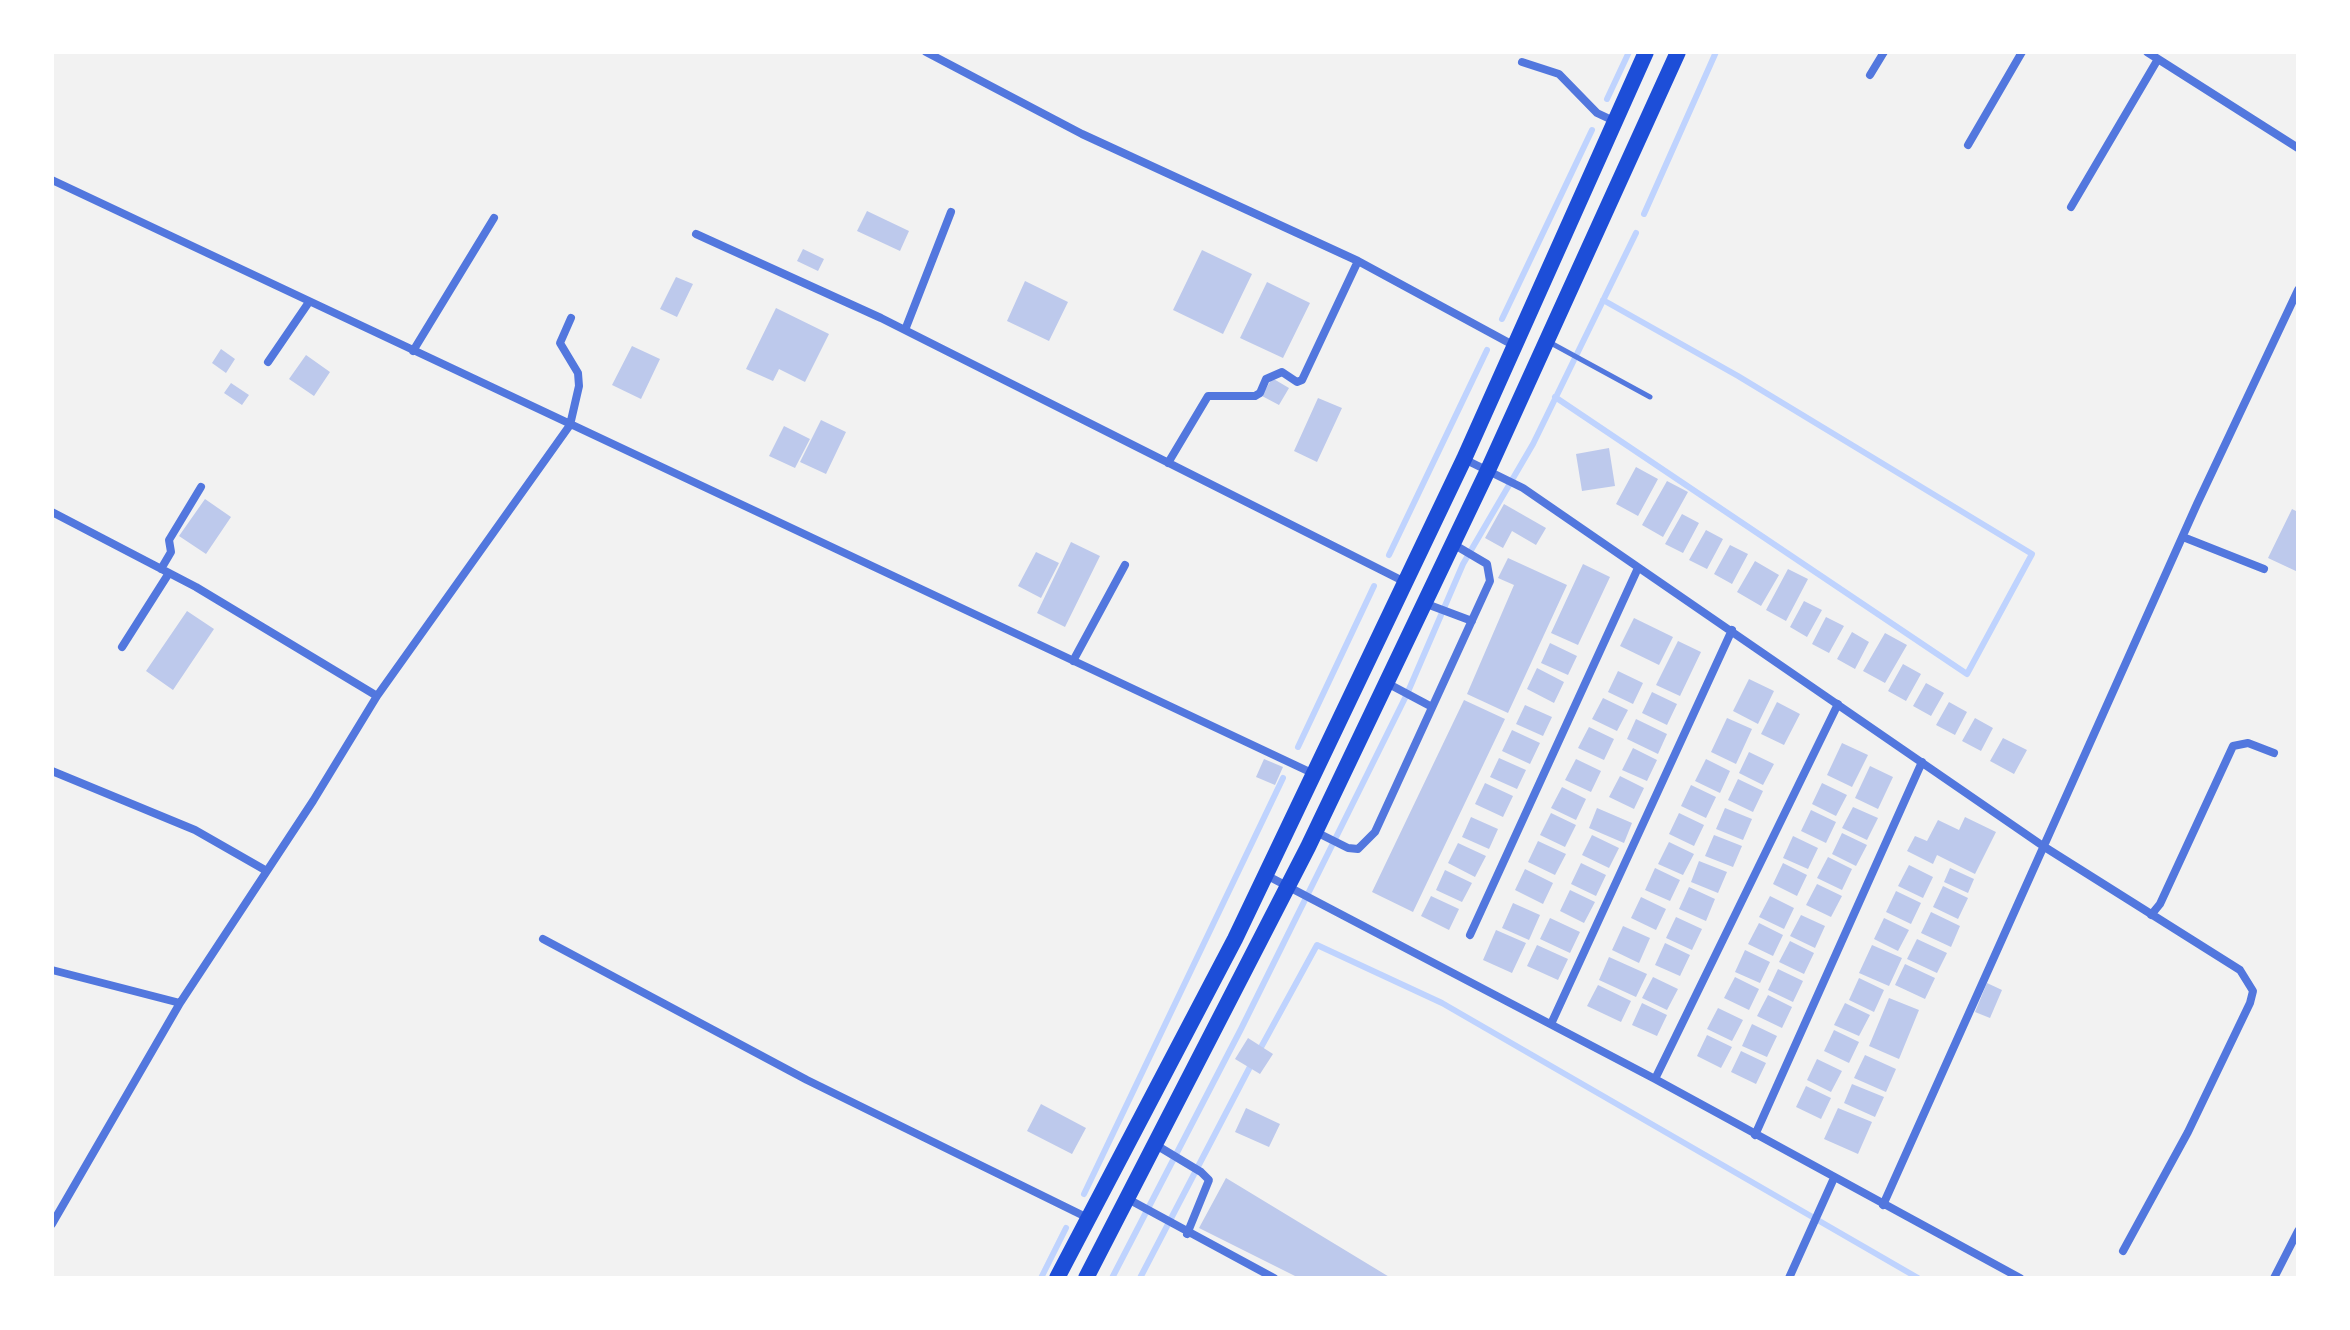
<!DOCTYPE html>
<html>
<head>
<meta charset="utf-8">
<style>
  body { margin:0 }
  #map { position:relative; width:2350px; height:1330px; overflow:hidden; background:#f2f2f2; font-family:"Asap Condensed",sans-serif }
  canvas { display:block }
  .frame { position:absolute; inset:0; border:54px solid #fff; pointer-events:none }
</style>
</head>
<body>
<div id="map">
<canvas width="2350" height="1330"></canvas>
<div class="frame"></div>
</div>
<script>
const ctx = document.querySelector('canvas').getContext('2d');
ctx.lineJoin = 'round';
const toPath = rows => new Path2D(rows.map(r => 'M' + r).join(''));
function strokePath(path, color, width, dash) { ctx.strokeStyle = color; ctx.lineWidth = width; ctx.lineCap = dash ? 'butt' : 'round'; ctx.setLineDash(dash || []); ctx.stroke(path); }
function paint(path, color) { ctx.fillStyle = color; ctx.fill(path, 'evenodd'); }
strokePath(toPath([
  [1607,99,1629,52],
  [1644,214,1716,52],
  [1502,319,1592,130],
  [1555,397,1967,674,2032,554,1738,376,1603,300],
  [1389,555,1487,350],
  [1298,747,1374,586],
  [1259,1051,1317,945,1442,1003,1918,1278],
  [1084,1194,1283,778],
  [1041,1278,1066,1228],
  [1112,1278,1241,1029,1407,694,1463,564,1533,444,1636,233],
  [1140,1278,1253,1061]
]), '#bfd3fe', 6);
paint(toPath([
  [867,211,909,231,900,251,857,231],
  [803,249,824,259,818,271,797,261],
  [1202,250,1252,274,1223,334,1173,310],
  [676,277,693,284,677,317,660,309],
  [1025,281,1068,302,1049,341,1007,321],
  [1267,282,1310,303,1283,358,1240,338],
  [776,308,829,334,805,382,779,369,773,381,746,369],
  [632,346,660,359,641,399,612,385],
  [221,349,235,359,226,373,212,363],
  [306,355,330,372,314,396,289,379],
  [1272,378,1289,388,1279,405,1262,396],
  [231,383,249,395,242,405,224,393],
  [1318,398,1342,408,1317,462,1294,451],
  [821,420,846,432,826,474,800,462],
  [784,426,810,439,795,468,769,456],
  [1609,448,1615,486,1582,491,1576,454],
  [1636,467,1658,479,1638,516,1616,504],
  [1667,481,1688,492,1663,537,1642,525],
  [205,499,231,517,206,554,179,536],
  [1504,504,1546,528,1536,545,1512,531,1503,548,1485,538],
  [2292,509,2298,512,2298,572,2268,558],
  [1682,514,1699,523,1683,553,1665,544],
  [1706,530,1723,539,1707,569,1689,560],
  [1071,542,1100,556,1065,627,1037,613],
  [1730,545,1748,554,1732,584,1714,574],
  [1036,552,1059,563,1041,598,1018,586],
  [1508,558,1567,585,1508,713,1467,694,1514,585,1498,578],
  [1755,561,1779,575,1761,606,1737,592],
  [1583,564,1610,577,1578,645,1551,633],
  [1788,569,1808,579,1786,621,1766,610],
  [1804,601,1822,610,1807,637,1790,627],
  [187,611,214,629,173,690,146,671],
  [1826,617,1844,626,1829,653,1812,644],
  [1634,618,1673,637,1659,665,1620,646],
  [1852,632,1869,642,1855,669,1837,659],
  [1885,633,1907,645,1885,683,1863,671],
  [1678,641,1701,652,1680,696,1656,685],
  [1550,643,1577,656,1568,675,1541,663],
  [1903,664,1921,674,1906,701,1888,691],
  [1537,668,1564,682,1554,703,1527,689],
  [1618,671,1643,683,1633,704,1608,692],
  [1749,679,1774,691,1758,724,1733,711],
  [1926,683,1944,693,1931,716,1913,706],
  [1652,692,1677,704,1667,725,1642,713],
  [1603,698,1628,710,1617,731,1592,719],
  [1464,700,1505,719,1413,912,1372,892],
  [1777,702,1800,714,1784,745,1761,734],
  [1949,702,1967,712,1955,735,1936,725],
  [1525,705,1552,717,1543,736,1516,724],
  [1727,718,1752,729,1736,764,1711,752],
  [1975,718,1993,728,1981,751,1962,741],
  [1636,719,1667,734,1658,754,1627,739],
  [1589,727,1614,739,1604,760,1578,748],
  [1512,730,1540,743,1530,764,1502,751],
  [2003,738,2027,750,2014,774,1990,761],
  [1842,743,1868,755,1852,787,1827,775],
  [1633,748,1657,760,1647,781,1622,770],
  [1749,752,1774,764,1763,785,1739,773],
  [1499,758,1526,770,1517,789,1490,777],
  [1264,759,1283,767,1275,785,1256,777],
  [1576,759,1601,771,1591,792,1565,780],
  [1706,759,1730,771,1720,793,1695,781],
  [1870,766,1893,777,1878,809,1855,798],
  [1620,776,1644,788,1634,809,1609,797],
  [1738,779,1763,791,1753,812,1728,800],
  [1485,783,1513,796,1503,817,1475,804],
  [1822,783,1847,795,1836,816,1812,804],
  [1691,785,1716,797,1706,818,1681,806],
  [1562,787,1586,799,1576,820,1551,808],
  [1853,807,1878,818,1867,840,1842,828],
  [1597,808,1632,823,1624,843,1589,828],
  [1725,808,1752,819,1743,840,1716,829],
  [1811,810,1836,822,1826,843,1801,831],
  [1551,813,1576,825,1565,847,1540,835],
  [1679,813,1704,825,1694,846,1669,834],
  [1471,817,1498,829,1489,849,1462,837],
  [1965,817,1996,832,1975,874,1937,855,1933,864,1907,851,1915,836,1927,841,1938,820,1959,830],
  [1842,833,1867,845,1856,866,1832,854],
  [1592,835,1619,848,1609,868,1582,855],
  [1714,835,1742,846,1733,867,1705,856],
  [1793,836,1818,848,1808,869,1783,858],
  [1538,841,1566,854,1555,875,1528,862],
  [1669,842,1694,854,1683,875,1658,864],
  [1458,843,1486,856,1475,877,1448,863],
  [1828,857,1852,869,1842,890,1817,878],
  [1699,861,1727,872,1718,893,1691,882],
  [1581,863,1606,875,1596,896,1571,884],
  [1783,863,1807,875,1797,896,1773,884],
  [1909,865,1933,877,1923,898,1898,886],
  [1655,868,1680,880,1670,901,1645,890],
  [1950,868,1974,879,1968,893,1944,882],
  [1525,869,1553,883,1543,904,1515,890],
  [1445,870,1472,883,1462,902,1436,890],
  [1817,884,1842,896,1831,917,1806,905],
  [1943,886,1968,898,1958,919,1933,907],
  [1689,887,1715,899,1706,921,1679,909],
  [1570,890,1595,902,1584,923,1560,911],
  [1896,891,1921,903,1911,924,1886,912],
  [1431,896,1459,909,1449,930,1421,916],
  [1770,896,1794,908,1784,929,1759,917],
  [1641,897,1666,909,1656,930,1631,918],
  [1513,903,1540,915,1529,940,1502,928],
  [1931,912,1960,926,1951,947,1921,933],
  [1801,915,1825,926,1815,948,1790,936],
  [1676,917,1702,929,1692,950,1666,938],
  [1550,918,1580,932,1570,953,1540,939],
  [1884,918,1909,930,1898,951,1874,939],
  [1759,923,1783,935,1773,956,1748,944],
  [1623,926,1650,938,1639,963,1612,950],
  [1496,930,1526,943,1512,973,1483,960],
  [1917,939,1947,953,1937,973,1907,959],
  [1790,941,1814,953,1804,974,1779,962],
  [1665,943,1690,955,1680,976,1655,965],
  [1537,945,1568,959,1558,980,1527,966],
  [1872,945,1902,958,1889,986,1859,973],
  [1745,950,1770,962,1760,983,1735,972],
  [1609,957,1647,974,1636,997,1599,980],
  [1905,964,1935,978,1925,999,1895,985],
  [1778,969,1803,981,1793,1002,1768,990],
  [1653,977,1678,989,1667,1010,1642,998],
  [1735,977,1759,989,1749,1010,1724,998],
  [1859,978,1884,990,1874,1012,1849,1000],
  [1987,983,2002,990,1990,1018,1975,1012],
  [1598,985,1631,1001,1621,1022,1587,1006],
  [1768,995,1792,1007,1782,1028,1757,1016],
  [1889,998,1919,1010,1899,1059,1869,1046],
  [1642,1003,1667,1015,1657,1036,1632,1025],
  [1845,1003,1870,1015,1859,1036,1834,1025],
  [1718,1008,1743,1020,1732,1041,1707,1029],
  [1752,1024,1777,1036,1767,1057,1742,1046],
  [1834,1030,1859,1042,1849,1063,1824,1051],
  [1707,1035,1732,1047,1721,1068,1697,1056],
  [1248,1038,1273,1054,1260,1074,1235,1059],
  [1741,1051,1766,1063,1756,1084,1731,1072],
  [1865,1055,1896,1069,1886,1092,1854,1078],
  [1817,1059,1842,1071,1831,1092,1807,1080],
  [1852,1084,1884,1097,1875,1117,1844,1103],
  [1806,1086,1831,1098,1821,1119,1796,1107],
  [1041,1104,1086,1128,1072,1154,1027,1131],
  [1246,1108,1280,1124,1269,1147,1235,1132],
  [1838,1108,1872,1122,1858,1154,1824,1139],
  [1226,1178,1391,1278,1299,1278,1199,1228]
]), '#bdc9ec');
strokePath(toPath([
  [1549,342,1650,397]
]), '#5277de', 5);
strokePath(toPath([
  [926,52,1082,134,1358,261,1513,345],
  [2147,52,2298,148],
  [1522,62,1559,74,1597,113,1614,121],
  [1870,75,1884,52],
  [1968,145,2022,52],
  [52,180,1312,773],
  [2071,207,2158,59],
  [696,234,881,318,1403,581],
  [905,330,951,212],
  [413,351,494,218],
  [268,362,309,302],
  [1464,459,1523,488,2043,846,2240,970,2253,991,2250,1003,2188,1132,2123,1251],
  [1168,463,1208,396,1255,396,1260,393,1266,379,1282,372,1297,382,1302,380,1358,261],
  [52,512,196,587,377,696],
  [2183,537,2264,569],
  [161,569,171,552,169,540,201,487],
  [1424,603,1472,621],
  [122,647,169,573],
  [1073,661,1125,565],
  [1385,682,1432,707],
  [52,771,195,830,265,870],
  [1314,831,1348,848,1358,849,1375,832,1490,581,1487,564,1453,544],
  [1266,875,1655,1079,2020,1278],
  [2151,915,2160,904,2233,746,2248,743,2274,753],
  [1470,935,1638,568],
  [543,939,807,1080,1088,1218],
  [52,970,180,1003],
  [1551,1024,1732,630],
  [1655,1079,1838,704],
  [1755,1135,1922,762],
  [1156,1145,1201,1172,1209,1180,1187,1234],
  [1128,1199,1274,1278],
  [1883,1205,2197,504,2298,290],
  [52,1224,180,1003,313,801,377,696,570,425,579,386,578,373,560,343,571,318],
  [1789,1278,1834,1178],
  [2274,1278,2298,1231]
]), '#5277de', 8);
strokePath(toPath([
  [1057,1278,1235,939,1464,459,1646,52],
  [1086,1278,1308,847,1488,470,1678,52]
]), '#1d4ed8', 16);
</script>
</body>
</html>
